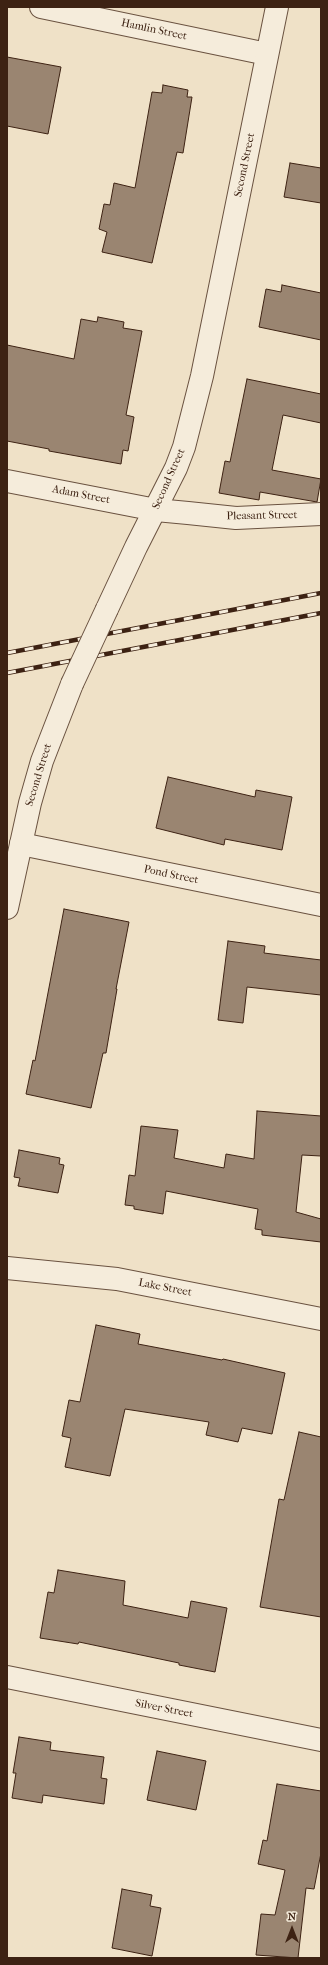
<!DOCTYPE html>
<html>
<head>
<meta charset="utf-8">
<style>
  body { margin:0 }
  #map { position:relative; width:328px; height:1965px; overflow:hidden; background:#efe1c7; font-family:"IM FELL French Canon",serif }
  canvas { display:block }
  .frame { position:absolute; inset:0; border:8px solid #3d2213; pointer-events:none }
  .north { position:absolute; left:272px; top:1909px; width:40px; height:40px; -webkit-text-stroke:3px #f5ecdb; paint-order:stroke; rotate:0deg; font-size:11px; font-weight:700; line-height:16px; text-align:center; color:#3d2213 }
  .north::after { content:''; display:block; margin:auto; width:14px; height:18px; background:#3d2213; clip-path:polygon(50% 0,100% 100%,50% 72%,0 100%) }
</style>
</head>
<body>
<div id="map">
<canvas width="328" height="1965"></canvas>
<div class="frame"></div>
<div class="north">N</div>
</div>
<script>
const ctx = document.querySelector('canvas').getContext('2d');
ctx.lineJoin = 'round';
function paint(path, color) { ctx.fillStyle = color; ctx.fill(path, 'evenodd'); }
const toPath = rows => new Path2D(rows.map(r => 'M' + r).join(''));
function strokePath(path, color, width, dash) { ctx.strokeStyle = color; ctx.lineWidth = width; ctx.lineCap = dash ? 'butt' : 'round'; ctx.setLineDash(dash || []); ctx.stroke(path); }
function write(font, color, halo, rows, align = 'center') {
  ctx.font = font + ' "IM FELL French Canon",serif'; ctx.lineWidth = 3.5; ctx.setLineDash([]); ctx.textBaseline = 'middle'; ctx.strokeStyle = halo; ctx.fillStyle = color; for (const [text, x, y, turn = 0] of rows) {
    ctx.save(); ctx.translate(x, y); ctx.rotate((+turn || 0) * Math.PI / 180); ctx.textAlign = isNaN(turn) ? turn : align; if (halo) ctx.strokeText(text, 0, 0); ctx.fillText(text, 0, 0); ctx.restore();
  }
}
const building = toPath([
  [7,57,61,67,48,134,7,126,7,57],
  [163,85,188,90,187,97,192,97,183,153,177,152,152,263,102,252,107,232,99,229,104,204,110,205,114,183,135,188,152,92,162,93,163,85],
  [290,163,321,168,321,203,284,197,290,163],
  [282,285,321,293,321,340,259,327,266,289,281,292,282,285],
  [98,317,124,322,123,328,142,331,126,415,134,417,128,451,123,450,121,464,49,451,49,449,7,441,7,345,74,359,81,319,97,322,98,317],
  [247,379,321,394,321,423,283,415,272,470,321,479,317,502,260,492,259,500,219,493,225,461,230,462,247,379],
  [168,777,255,797,256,790,292,797,282,850,225,839,224,845,156,828,168,777],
  [64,909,129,922,116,989,117,989,106,1053,103,1053,91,1108,26,1094,33,1060,35,1061,64,909],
  [228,941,265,946,264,953,321,960,321,995,247,987,243,1023,218,1020,228,941],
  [257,1111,321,1116,321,1156,302,1155,296,1212,321,1219,321,1242,262,1235,262,1230,255,1229,258,1209,166,1191,163,1214,134,1209,134,1206,125,1205,129,1175,135,1176,141,1126,178,1130,174,1158,224,1168,226,1154,254,1159,257,1111],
  [19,1150,60,1158,59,1164,64,1165,58,1193,18,1186,20,1178,14,1177,19,1150],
  [96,1325,140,1334,138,1344,222,1360,223,1359,285,1373,272,1434,242,1428,238,1442,206,1435,209,1422,125,1409,110,1476,65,1467,71,1438,62,1436,69,1400,80,1402,96,1325],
  [299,1432,321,1437,321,1617,260,1607,279,1499,284,1500,299,1432],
  [58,1570,125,1581,123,1605,188,1618,191,1601,227,1608,215,1672,179,1665,179,1663,79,1642,78,1644,40,1638,48,1592,54,1593,58,1570],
  [19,1737,51,1742,50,1750,104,1757,101,1778,107,1779,104,1804,43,1795,42,1803,12,1798,16,1773,13,1773,19,1737],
  [157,1751,206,1761,196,1810,147,1800,157,1751],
  [277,1784,321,1791,321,1853,314,1889,306,1888,298,1958,256,1955,261,1914,275,1915,285,1870,258,1864,263,1840,267,1841,277,1784],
  [122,1889,152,1895,150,1906,161,1908,152,1956,112,1948,122,1889]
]);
paint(building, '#9a8571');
strokePath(building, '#3d2213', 1);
const minor = toPath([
  [41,7,267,54],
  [7,481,156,510,188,513,236,518,321,514],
  [21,844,321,905],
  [7,1268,117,1279,321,1319],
  [7,1677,321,1740]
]);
const tertiary = toPath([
  [107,609,136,547,176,468,184,447,202,376,277,7],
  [7,908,30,803,42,761,72,684]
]);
strokePath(minor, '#6a5240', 24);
strokePath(tertiary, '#6a5240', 24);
strokePath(minor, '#f5ecdb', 22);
strokePath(tertiary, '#f5ecdb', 22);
const rail = toPath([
  [7,653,321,593],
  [7,673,321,613]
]);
strokePath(rail, '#3d2213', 4.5);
strokePath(rail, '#f5ecdb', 3, [9]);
const tertiaryBridge = toPath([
  [72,684,107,609]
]);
strokePath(tertiaryBridge, '#6a5240', 24, []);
strokePath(tertiaryBridge, '#f5ecdb', 22);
write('11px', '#3d2213', '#f5ecdb', [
  ["Hamlin Street",154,30,12],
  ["Second Street",245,165,-78],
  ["Second Street",169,479,-66],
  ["Adam Street",81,495,11],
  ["Pleasant Street",262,516,-1],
  ["Second Street",39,775,-73],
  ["Pond Street",171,875,12],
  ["Lake Street",165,1288,11],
  ["Silver Street",164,1709,11]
]);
</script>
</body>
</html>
